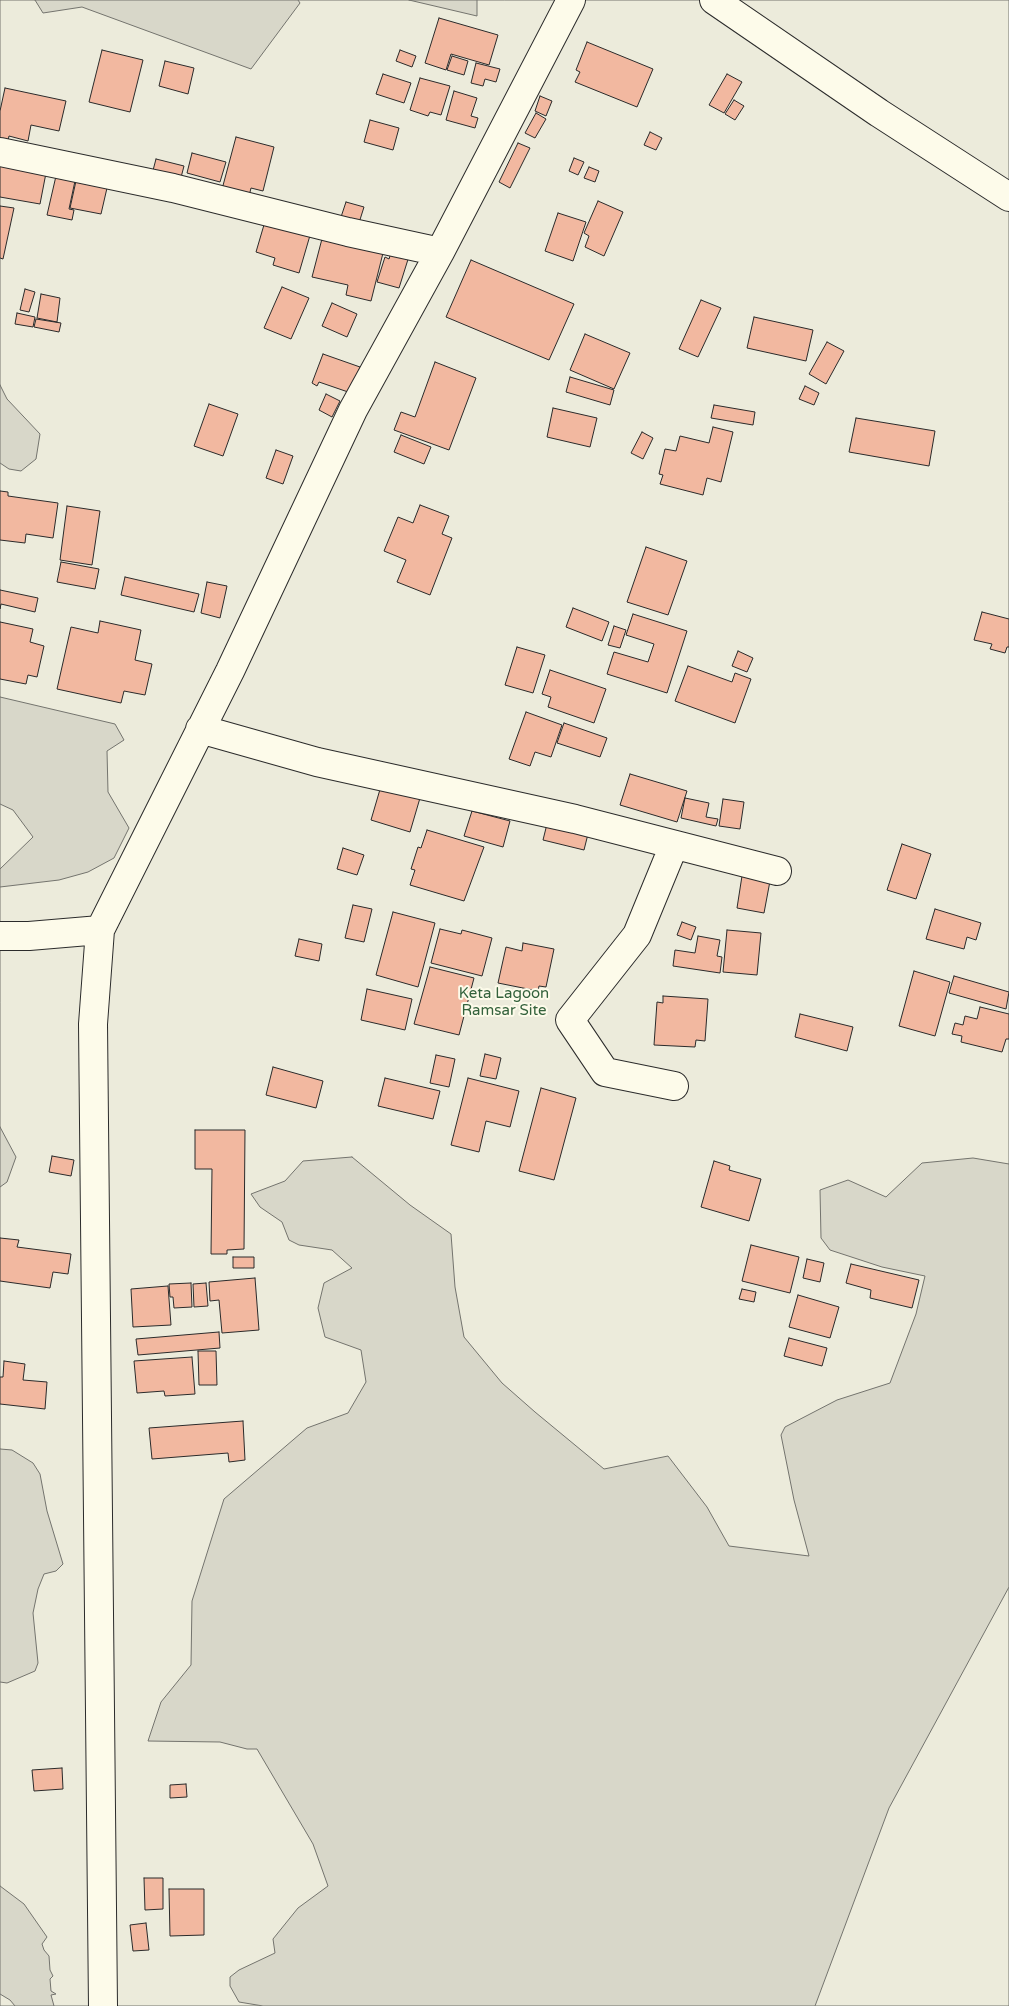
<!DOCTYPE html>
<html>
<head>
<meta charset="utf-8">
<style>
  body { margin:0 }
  canvas { display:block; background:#fdfbea }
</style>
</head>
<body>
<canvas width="1009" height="2006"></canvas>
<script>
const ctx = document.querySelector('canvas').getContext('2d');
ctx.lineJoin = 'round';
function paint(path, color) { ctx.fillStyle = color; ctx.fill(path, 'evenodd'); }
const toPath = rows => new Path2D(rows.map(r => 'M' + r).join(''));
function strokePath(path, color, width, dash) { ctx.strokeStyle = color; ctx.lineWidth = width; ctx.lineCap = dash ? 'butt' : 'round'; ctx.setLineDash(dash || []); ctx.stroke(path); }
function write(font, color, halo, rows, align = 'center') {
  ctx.font = font + ' "Varela Round",sans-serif'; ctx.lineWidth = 4; ctx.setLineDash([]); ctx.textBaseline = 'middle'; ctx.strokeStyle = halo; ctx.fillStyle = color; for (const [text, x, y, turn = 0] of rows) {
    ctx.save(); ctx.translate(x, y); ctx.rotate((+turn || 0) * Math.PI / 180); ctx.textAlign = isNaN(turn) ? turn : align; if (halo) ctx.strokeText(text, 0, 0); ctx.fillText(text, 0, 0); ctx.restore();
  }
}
const green = toPath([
  [0,0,1009,0,1009,2006,0,2006,0,0]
]);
paint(green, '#ecebdb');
strokePath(green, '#74746e', 1);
const water = toPath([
  [35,0,298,0,300,3,251,69,82,7,43,13,35,0],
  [409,0,477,0,477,16,409,0],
  [0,385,7,399,40,434,36,459,21,471,9,469,0,463,0,385],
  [0,697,115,724,124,740,107,751,108,792,129,828,114,858,88,872,59,880,0,887,0,869,33,837,13,810,0,804,0,697],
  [0,1127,16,1157,7,1182,0,1187,0,1127],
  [352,1157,410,1205,451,1234,455,1287,464,1337,502,1383,535,1412,604,1469,668,1456,707,1507,729,1546,809,1556,794,1500,781,1435,785,1427,837,1400,890,1383,916,1314,925,1276,882,1267,830,1250,821,1238,820,1190,848,1180,886,1197,922,1163,973,1158,1009,1164,1009,1587,889,1808,815,2006,263,2006,239,2002,230,1986,230,1977,239,1970,275,1953,273,1939,298,1908,328,1886,313,1844,257,1749,247,1749,220,1742,148,1741,161,1702,191,1665,192,1601,224,1499,307,1428,348,1413,366,1382,361,1350,325,1337,318,1308,324,1283,352,1268,332,1250,299,1245,289,1240,282,1222,260,1207,251,1194,285,1181,303,1161,352,1157],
  [0,1449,12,1450,33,1463,40,1474,47,1511,63,1564,56,1571,44,1574,38,1589,33,1613,38,1663,35,1671,7,1683,0,1682,0,1449],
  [0,1886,24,1904,47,1937,42,1944,44,1950,49,1956,50,1970,53,1976,50,1979,51,1991,56,1994,51,1995,54,2006,15,2006,10,2000,0,1994,0,1886]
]);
paint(water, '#d8d7c9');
strokePath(water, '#74746e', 1);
const building = toPath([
  [439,18,498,35,489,65,451,54,446,70,425,63,439,18],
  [587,42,653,69,637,107,575,82,580,72,576,70,587,42],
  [102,50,143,60,130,112,89,102,102,50],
  [400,50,416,56,412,67,396,61,400,50],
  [452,56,468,61,464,75,447,70,452,56],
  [165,61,194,68,188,94,159,86,165,61],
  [476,63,500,69,496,82,485,79,483,86,471,83,476,63],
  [383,74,411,83,404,103,376,94,383,74],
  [727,74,742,82,724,113,709,105,727,74],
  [420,78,450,86,441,115,430,112,428,116,410,110,420,78],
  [5,88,66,101,59,131,31,125,28,141,9,136,7,145,0,144,0,111,5,88],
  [454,91,477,98,471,116,478,118,475,128,446,120,454,91],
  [540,96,552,101,546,116,535,111,540,96],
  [734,100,744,106,735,120,725,114,734,100],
  [536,113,546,119,535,138,525,133,536,113],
  [370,120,399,128,393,150,364,142,370,120],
  [650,132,662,138,656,150,644,145,650,132],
  [236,137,274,147,263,191,251,188,248,200,221,193,236,137],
  [518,143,530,148,510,188,499,182,518,143],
  [192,153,226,162,220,182,187,173,192,153],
  [574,158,584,162,578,175,569,171,574,158],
  [156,159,184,166,179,185,151,178,156,159],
  [0,165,46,173,40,204,0,197,0,165],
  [589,167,599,171,595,182,584,178,589,167],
  [56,176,75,181,69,209,74,210,72,220,47,215,56,176],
  [76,181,107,188,101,214,70,208,76,181],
  [598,201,623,212,604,256,585,247,589,236,584,233,598,201],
  [346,202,364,207,358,226,340,220,346,202],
  [0,206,14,208,3,259,0,258,0,206],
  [558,213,586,222,573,261,545,251,558,213],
  [266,218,311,232,299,273,273,265,275,258,256,252,266,218],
  [323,235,384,249,371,301,346,295,348,285,312,277,323,235],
  [393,247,410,253,399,288,377,282,385,257,389,259,393,247],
  [471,260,574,304,549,360,446,317,471,260],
  [282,287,309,298,291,339,264,328,282,287],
  [25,289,35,292,29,312,20,310,25,289],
  [41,294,60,298,57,322,37,318,41,294],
  [701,300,721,308,698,357,679,349,701,300],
  [332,303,357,314,347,337,322,326,332,303],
  [17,313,35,317,33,327,15,324,17,313],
  [754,317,813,330,806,361,747,348,754,317],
  [36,319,61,323,59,332,34,327,36,319],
  [585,334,630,353,614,389,570,370,585,334],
  [827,342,844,351,826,384,809,374,827,342],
  [323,354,360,367,351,393,319,382,317,386,312,383,323,354],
  [435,362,476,378,449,450,394,430,401,412,415,417,435,362],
  [570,377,614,390,610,405,566,392,570,377],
  [805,386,819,393,814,405,799,399,805,386],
  [326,394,340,401,332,417,319,410,326,394],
  [209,404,238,414,223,456,194,446,209,404],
  [714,405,755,412,753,425,711,418,714,405],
  [553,408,597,418,590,447,547,437,553,408],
  [856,418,935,431,929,466,849,452,856,418],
  [713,427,733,432,721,482,707,478,703,495,660,484,663,475,659,474,665,449,676,451,680,436,709,443,713,427],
  [642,432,653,438,643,459,631,453,642,432],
  [401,435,431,447,424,464,394,452,401,435],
  [276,450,293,456,283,484,266,478,276,450],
  [0,491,8,492,8,496,58,503,53,538,26,534,25,543,0,540,0,491],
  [420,505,449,516,442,534,452,538,430,595,397,582,406,560,384,551,398,517,413,523,420,505],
  [67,506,100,511,92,565,60,560,67,506],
  [646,547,687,561,668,615,627,602,646,547],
  [61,562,99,569,95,589,57,582,61,562],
  [125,577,199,594,194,612,121,595,125,577],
  [207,582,227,586,220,618,201,613,207,582],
  [0,590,38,598,35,612,1,604,0,609,0,590],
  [573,608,609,622,602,641,566,627,573,608],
  [982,612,1009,619,1009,647,1007,647,1005,653,990,649,992,644,974,640,982,612],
  [633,614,687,631,667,693,607,674,614,652,648,662,654,644,626,635,633,614],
  [100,621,141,630,135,660,152,664,145,695,124,691,121,703,57,689,71,627,98,633,100,621],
  [0,622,33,629,30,642,44,646,37,677,28,675,26,684,0,679,0,622],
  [614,626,626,630,620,648,608,645,614,626],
  [517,647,545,655,533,693,505,685,517,647],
  [738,651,753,658,747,672,732,666,738,651],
  [688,666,732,682,735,673,751,679,735,723,675,701,688,666],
  [550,670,606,689,594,723,548,707,551,697,542,694,550,670],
  [526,712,562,725,551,757,535,752,530,766,509,759,526,712],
  [564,723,607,738,600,757,557,743,564,723],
  [630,774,687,791,677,822,620,805,630,774],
  [381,786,420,798,410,832,371,820,381,786],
  [685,798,709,803,706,817,718,819,716,826,681,818,685,798],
  [723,799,744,802,740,829,719,826,723,799],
  [472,811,510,821,503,847,464,836,472,811],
  [547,824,588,834,584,850,543,840,547,824],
  [427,830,484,847,464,901,410,885,415,870,411,869,418,847,421,848,427,830],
  [902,844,931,854,916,899,887,890,902,844],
  [343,848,364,855,357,875,337,869,343,848],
  [742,876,770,881,764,913,737,908,742,876],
  [353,905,372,909,364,942,345,938,353,905],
  [935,909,981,923,976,940,967,937,964,949,926,939,935,909],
  [393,912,435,923,418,987,376,975,393,912],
  [682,922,696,927,691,940,677,935,682,922],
  [440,929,461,934,462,930,492,938,482,976,431,963,440,929],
  [727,930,761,933,757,975,723,972,727,930],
  [698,936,720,940,717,956,722,957,720,973,673,966,675,950,695,953,698,936],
  [299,939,322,944,319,961,295,956,299,939],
  [523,943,554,949,546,987,539,986,538,991,498,983,506,947,522,951,523,943],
  [430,967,474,978,459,1035,414,1024,430,967],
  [914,971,950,982,935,1036,899,1026,914,971],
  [954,976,1009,992,1006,1009,949,993,954,976],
  [367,989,412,999,405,1030,361,1020,367,989],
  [663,996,708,999,705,1041,696,1040,695,1047,654,1045,657,1002,663,1003,663,996],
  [980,1007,1009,1014,1009,1039,1006,1039,1002,1052,961,1042,962,1036,952,1034,955,1023,963,1025,965,1016,977,1019,980,1007],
  [800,1014,853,1027,847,1051,795,1037,800,1014],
  [485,1054,501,1058,496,1079,480,1076,485,1054],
  [436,1055,455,1059,449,1087,430,1083,436,1055],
  [273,1067,323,1081,316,1108,266,1095,273,1067],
  [385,1078,440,1091,433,1119,378,1106,385,1078],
  [468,1078,519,1091,510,1127,486,1121,479,1152,451,1145,468,1078],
  [541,1088,576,1098,554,1180,519,1171,541,1088],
  [195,1130,245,1130,244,1249,227,1250,227,1254,211,1254,212,1169,195,1169,195,1130],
  [52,1156,74,1160,71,1176,49,1172,52,1156],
  [714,1161,730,1166,729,1170,761,1179,749,1221,701,1207,714,1161],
  [0,1238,19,1240,17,1247,71,1254,68,1274,53,1272,50,1288,0,1281,0,1238],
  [751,1245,799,1257,790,1293,742,1281,751,1245],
  [233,1257,254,1257,254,1268,233,1268,233,1257],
  [807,1259,824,1263,820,1282,803,1278,807,1259],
  [851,1264,919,1280,912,1308,870,1298,871,1290,846,1283,851,1264],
  [255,1278,259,1330,222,1333,219,1300,210,1301,209,1282,255,1278],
  [191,1283,192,1307,174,1308,173,1297,170,1297,169,1284,191,1283],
  [206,1283,208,1306,194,1307,193,1284,206,1283],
  [168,1286,171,1325,133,1327,131,1289,168,1286],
  [742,1289,756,1292,754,1302,739,1299,742,1289],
  [798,1295,839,1307,830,1338,789,1327,798,1295],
  [219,1332,220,1348,138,1355,136,1339,219,1332],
  [789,1338,827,1348,822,1366,784,1356,789,1338],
  [198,1351,216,1351,217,1385,199,1385,198,1351],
  [192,1357,195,1394,165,1396,164,1391,137,1393,134,1361,192,1357],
  [4,1361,25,1364,23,1380,47,1382,45,1409,0,1404,0,1377,3,1377,4,1361],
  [243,1421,245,1460,229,1462,228,1453,152,1459,149,1428,243,1421],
  [62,1768,63,1789,34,1791,32,1770,62,1768],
  [186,1784,187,1797,170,1798,170,1785,186,1784],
  [144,1878,163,1878,163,1909,145,1910,144,1878],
  [169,1889,204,1889,204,1935,170,1936,169,1889],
  [146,1923,149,1950,133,1951,130,1925,146,1923]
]);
paint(building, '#f2b8a0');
strokePath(building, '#2b2b2b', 1);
const minor = toPath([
  [0,152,173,188,348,232,440,252],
  [200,729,317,762,575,819,777,871],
  [100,930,93,1024,103,2006],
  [0,936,29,936,100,930,230,671,353,410,440,252,571,0],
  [674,1086,605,1072,570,1020,637,935,674,845]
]);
const major = toPath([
  [714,0,879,113,1009,197]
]);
strokePath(minor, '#2b2b2b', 30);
strokePath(major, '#2b2b2b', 30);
strokePath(minor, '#fdfbea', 28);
strokePath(major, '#fdfbea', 28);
write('15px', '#34623c', '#fdfbea', [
  ["Keta Lagoon",504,994],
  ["Ramsar Site",504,1011]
]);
</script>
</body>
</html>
